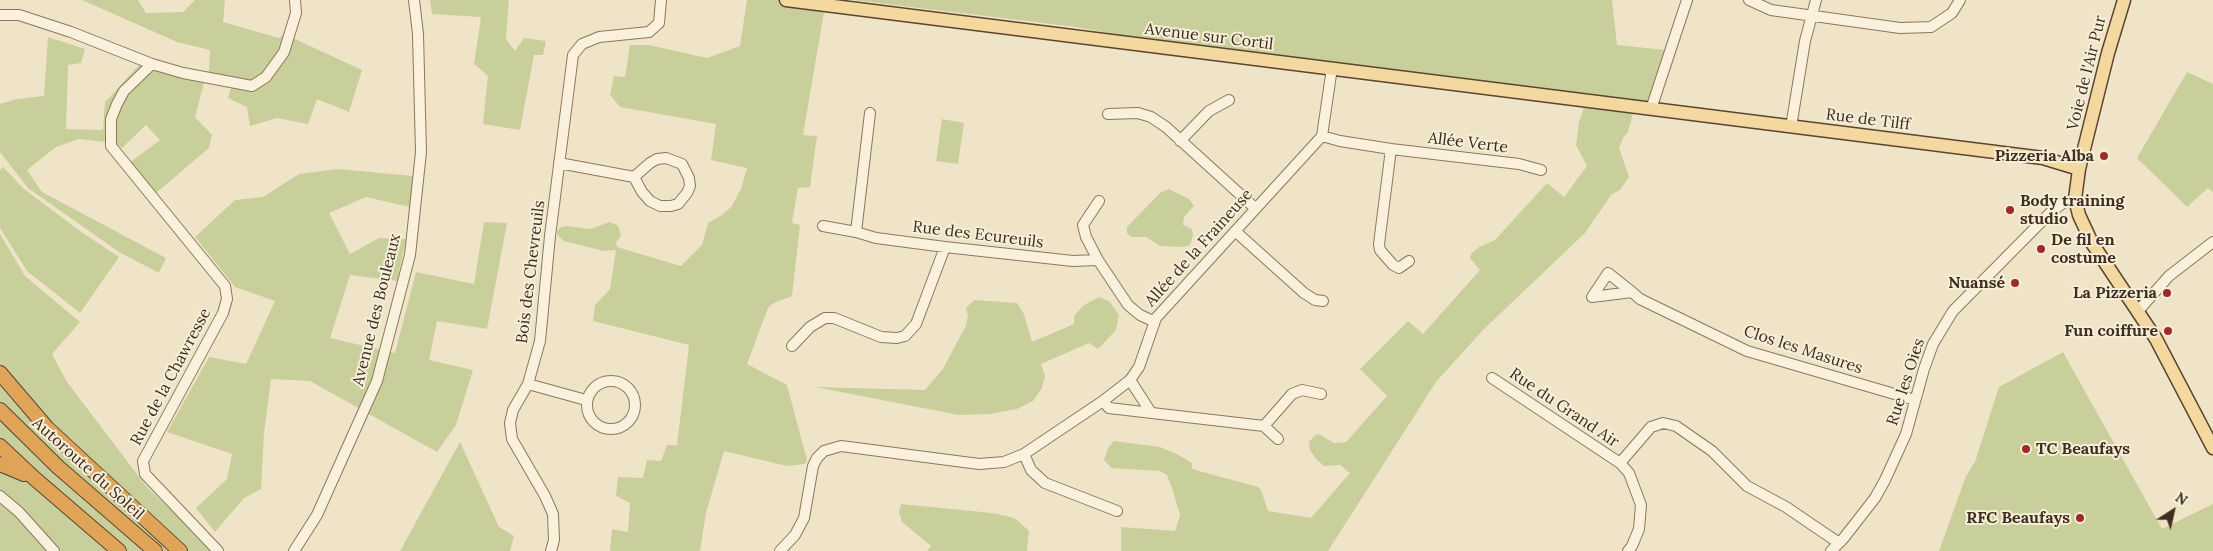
<!DOCTYPE html>
<html>
<head>
<meta charset="utf-8">
<style>
  body { margin:0 }
  #map { position:relative; width:2213px; height:551px; overflow:hidden; background:#f0e4c8; font-family:Lora,serif }
  canvas { display:block }
  .north { position:absolute; left:2148px; top:486px; width:50px; height:50px; -webkit-text-stroke:4px #f7eed8; paint-order:stroke; rotate:35deg; font-size:14px; font-weight:700; line-height:20px; text-align:center; color:#3d2e20 }
  .north::after { content:''; display:block; margin:auto; width:18px; height:22px; background:#3d2e20; clip-path:polygon(50% 0,100% 100%,50% 72%,0 100%) }
</style>
</head>
<body>
<div id="map">
<canvas width="2213" height="551"></canvas>
<div class="north">N</div>
</div>
<script>
const ctx = document.querySelector('canvas').getContext('2d');
ctx.lineJoin = 'round';
function paint(path, color) { ctx.fillStyle = color; ctx.fill(path, 'evenodd'); }
const toPath = rows => new Path2D(rows.map(r => 'M' + r).join(''));
function strokePath(path, color, width, dash) { ctx.strokeStyle = color; ctx.lineWidth = width; ctx.lineCap = dash ? 'butt' : 'round'; ctx.setLineDash(dash || []); ctx.stroke(path); }
function write(font, color, halo, rows, align = 'center') {
  ctx.font = font + ' Lora,serif'; ctx.lineWidth = 4; ctx.setLineDash([]); ctx.textBaseline = 'middle'; ctx.strokeStyle = halo; ctx.fillStyle = color; for (const [text, x, y, turn = 0] of rows) {
    ctx.save(); ctx.translate(x, y); ctx.rotate((+turn || 0) * Math.PI / 180); ctx.textAlign = isNaN(turn) ? turn : align; if (halo) ctx.strokeText(text, 0, 0); ctx.fillText(text, 0, 0); ctx.restore();
  }
}
paint(toPath([
  [82,0,138,0,146,13,183,12,195,0,225,0,223,22,279,38,284,34,362,70,349,112,317,99,308,124,277,118,250,126,247,107,228,98,234,78,209,72,210,50,177,42],
  [430,0,509,0,506,39,515,51,524,38,546,41,543,55,534,55,520,130,483,124,488,76,474,64,481,17,432,14],
  [747,0,826,0,803,135,817,136,810,187,798,188,792,223,800,225,792,296,774,303,768,308,747,364,787,385,807,460,805,464,787,466,724,451,706,513,700,551,610,551,612,529,628,532,630,503,616,496,618,477,643,478,647,460,661,461,667,445,677,445,689,345,593,321,595,305,610,289,616,250,604,251,564,241,558,236,557,231,561,227,566,226,590,229,610,222,617,225,619,228,621,236,616,242,617,247,681,266,702,245,708,223,722,215,731,207,741,189,747,168,711,160,716,124,620,107,610,95,614,76,625,77,630,45,649,45,707,58,740,46],
  [853,0,1612,0,1617,45,1666,50,1648,103,1152,41,1076,27],
  [48,37,85,49,81,63,68,65,66,129,103,130,105,102,139,65,204,83,195,117,212,135,209,148,155,194,129,163,160,140,146,125,122,148,116,143,79,139,56,147,27,170,42,192,166,258,159,273,119,252,28,188,0,152,0,104,17,99,44,96],
  [2187,72,2213,84,2213,192,2208,188,2187,207,2137,158],
  [1584,107,1634,110,1628,132,1623,138,1619,148,1629,177,1620,190,1611,195,1585,233,1483,330,1436,382,1328,551,1121,551,1121,527,1175,531,1180,515,1172,488,1167,475,1160,471,1111,468,1104,460,1108,448,1114,441,1160,447,1177,454,1192,463,1192,469,1258,487,1261,490,1268,511,1311,518,1350,473,1340,465,1324,466,1316,459,1310,450,1309,442,1314,436,1319,434,1334,443,1346,442,1387,396,1360,369,1408,321,1423,334,1480,270,1470,258,1471,254,1479,247,1495,240,1547,183,1564,197,1587,166,1576,145,1579,122],
  [942,119,964,123,958,164,936,161],
  [3,167,24,189,80,231,119,257,80,313,27,271,0,228,0,170],
  [338,169,413,176,410,207,366,197,329,213,350,254,379,238,406,239,397,281,350,275,330,338,395,353,416,272,474,284,484,222,507,223,487,329,437,321,429,360,473,370,456,425,437,452,310,381,271,379,264,433,261,489,244,498,215,532,196,508,227,479,232,454,167,432,209,357,246,364,275,301,235,287,195,237,235,200,263,197,299,174],
  [1169,189,1189,199,1194,206,1184,217,1183,225,1192,229,1193,235,1190,245,1182,247,1160,246,1146,237,1131,237,1127,233,1127,227,1161,192],
  [0,234,25,276,80,322,52,354,67,382,146,486,213,551,0,551],
  [1099,297,1109,301,1119,315,1116,330,1098,349,1089,343,1041,364,1045,376,1042,388,1033,401,1017,409,990,414,959,415,815,387,925,390,943,369,957,342,966,326,968,315,966,308,974,300,1017,303,1024,314,1032,342,1074,324,1074,316,1084,305],
  [2063,352,2162,529,2213,504,2213,551,1939,551,1966,476,1975,462,1999,387],
  [460,442,499,527,514,536,510,551,400,551],
  [901,504,992,513,1007,516,1016,519,1029,531,1027,551,927,551,931,546,902,522,899,512]
]), '#c9cf9b');
const minor = toPath([
  [1749,0,1771,10,1900,28,1931,27,1952,13,1960,0],
  [0,15,19,15,71,32,152,64,183,73,252,86,266,77,284,52,296,13,295,0],
  [152,64,124,91,117,104,111,119,111,146,225,286,227,299,223,313,143,461,145,474,218,551],
  [1651,109,1687,0],
  [1108,114,1138,113,1151,117,1166,127,1255,208],
  [1791,127,1805,41,1816,0],
  [1322,136,1340,141,1391,149,1519,164,1541,170],
  [1180,141,1209,111,1229,100],
  [1391,149,1379,244,1380,250,1393,265,1399,268,1409,261],
  [666,158,682,164,689,178,690,186,687,193,678,204,671,206,660,206,650,201,642,192,634,177,650,163,657,159,666,158],
  [559,163,634,177],
  [823,226,856,232,876,238,945,247,1073,261,1098,260,1128,305,1140,315,1153,321],
  [1235,231,1304,293,1315,300,1323,301],
  [856,232,870,113],
  [1098,260,1086,237,1083,225,1099,201],
  [1632,292,1592,297,1608,273,1632,292,1640,299,1747,351,1915,400],
  [2138,311,2169,276,2213,242],
  [792,346,810,327,825,318,834,318,881,337,897,338,905,336,916,324,945,247],
  [1492,378,1620,463,1629,473,1641,505,1639,529,1632,546,1628,551],
  [1130,380,1150,411],
  '587 405a24 24 0 1 1 48 0a24 24 0 1 1-48 0Z',
  [528,384,586,400],
  [1103,401,1109,408,1264,426,1292,394,1302,390,1321,394],
  [1264,426,1278,439],
  [1024,454,1031,470,1045,483,1117,511],
  [1620,463,1651,427,1663,423,1676,426,1712,451,1747,486,1786,507,1839,543],
  [0,496,19,512,54,551],
  [294,551,317,515,377,381,410,255,421,152,418,34,414,0],
  [551,551,554,540,553,514,545,496,512,439,510,423,513,410,528,384,540,341,550,236,573,55,582,44,599,37,649,32,659,23,661,0],
  [780,551,795,535,804,518,813,466,817,458,824,451,841,446,979,464,1004,462,1024,454,1103,401,1130,380,1139,367,1156,318,1322,136,1332,68],
  [1831,551,1843,539,1875,498,1885,480,1906,434,1924,369,1933,344,1953,311,2051,212,2063,203,2075,199]
]);
const major = toPath([
  [786,0,2043,158,2079,169],
  [2124,0,2108,53,2079,169,2075,199,2079,215,2092,243,2156,339,2213,448]
]);
const highway = toPath([
  [0,373,47,428,180,551],
  [0,410,58,467,155,551],
  [0,446,34,478,119,551],
  [0,464,24,474]
]);
strokePath(minor, '#8d765c', 12);
strokePath(major, '#5b4430', 15);
strokePath(highway, '#5b4430', 16);
strokePath(minor, '#faf1dc', 10);
strokePath(major, '#f3d9a0', 12);
strokePath(highway, '#e0a458', 14);
for (const [x, y, r, color] of [
  [2104,156,5,"#9e2a2b"],
  [2010,210,5,"#9e2a2b"],
  [2041,249,5,"#9e2a2b"],
  [2015,283,5,"#9e2a2b"],
  [2167,293,5,"#9e2a2b"],
  [2168,331,5,"#9e2a2b"],
  [2026,449,5,"#9e2a2b"],
  [2080,518,5,"#9e2a2b"]
]) { const dot = new Path2D(); dot.arc(x, y, r, 0, 2 * Math.PI); ctx.fillStyle = color; ctx.fill(dot); strokePath(dot, '#f7eed8', 2); }
write('16px', '#3d2e20', '#f7eed8', [
  ["Avenue sur Cortil",1209,37,7],
  ["Voie de l'Air Pur",2087,73,-76],
  ["Rue de Tilff",1868,120,7],
  ["Allée Verte",1468,143,7],
  ["Rue des Ecureuils",978,235,7],
  ["Allée de la Fraineuse",1199,248,-48],
  ["Bois des Chevreuils",531,272,-83],
  ["Avenue des Bouleaux",377,310,-76],
  ["Clos les Masures",1803,350,18],
  ["Rue de la Chawresse",171,377,-62],
  ["Rue les Oies",1906,382,-72],
  ["Rue du Grand Air",1564,408,34],
  ["Autoroute du Soleil",88,469,42]
]);
write('bold 16px', '#3d2e20', '#f7eed8', [
  ["Pizzeria Alba",2094,156],
  ["Body training",2020,201,"left"],
  ["studio",2020,219,"left"],
  ["De fil en",2051,240,"left"],
  ["costume",2051,258,"left"],
  ["Nuansé",2005,283],
  ["La Pizzeria",2157,293],
  ["Fun coiffure",2158,331],
  ["TC Beaufays",2036,449,"left"],
  ["RFC Beaufays",2070,518]
], 'right');
</script>
</body>
</html>
